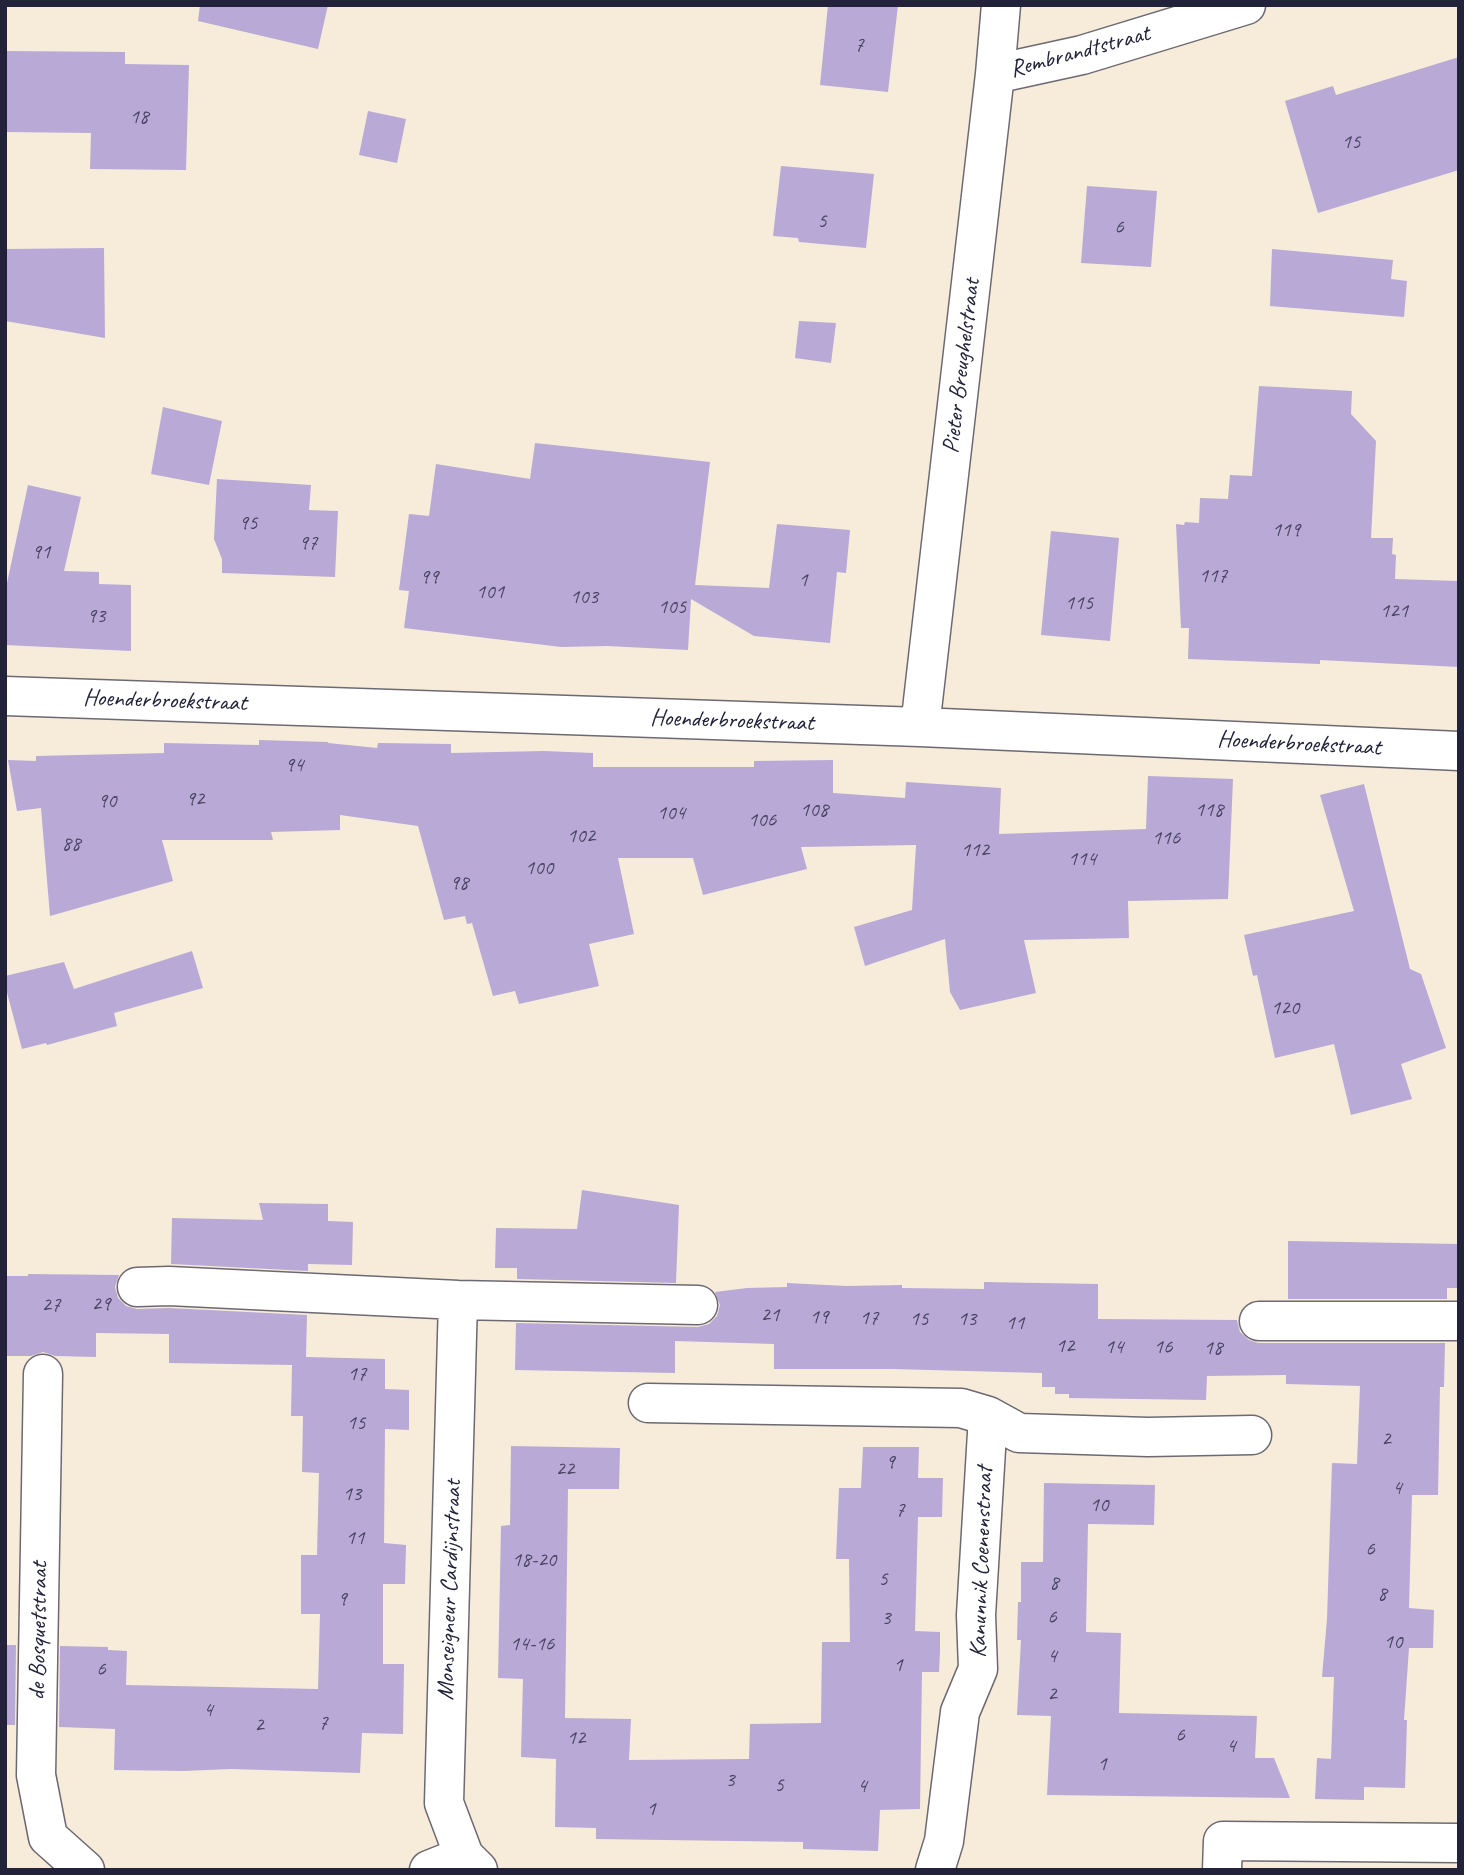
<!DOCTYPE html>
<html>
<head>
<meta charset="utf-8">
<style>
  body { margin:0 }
  #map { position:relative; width:1464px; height:1875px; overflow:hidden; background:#f6ecd9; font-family:Caveat,sans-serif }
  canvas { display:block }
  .frame { position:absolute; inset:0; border:7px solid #22223b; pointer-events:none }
</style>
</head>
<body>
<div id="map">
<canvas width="1464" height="1875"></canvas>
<div class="frame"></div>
</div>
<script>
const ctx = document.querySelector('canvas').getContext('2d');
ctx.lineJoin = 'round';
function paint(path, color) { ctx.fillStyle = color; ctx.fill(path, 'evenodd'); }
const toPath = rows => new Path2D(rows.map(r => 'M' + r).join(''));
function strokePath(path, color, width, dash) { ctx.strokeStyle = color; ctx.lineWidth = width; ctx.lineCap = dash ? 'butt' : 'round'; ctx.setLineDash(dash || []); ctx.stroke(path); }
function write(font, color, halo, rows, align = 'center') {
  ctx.font = font + ' Caveat,sans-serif'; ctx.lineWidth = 5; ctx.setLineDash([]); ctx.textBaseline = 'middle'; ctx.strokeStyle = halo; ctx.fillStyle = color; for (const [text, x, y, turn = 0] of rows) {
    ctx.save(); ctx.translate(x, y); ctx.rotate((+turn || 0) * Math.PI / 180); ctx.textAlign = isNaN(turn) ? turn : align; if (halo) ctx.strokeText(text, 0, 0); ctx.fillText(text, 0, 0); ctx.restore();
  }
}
paint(toPath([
  [200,5,328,5,318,49,198,21],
  [828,5,898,5,888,92,820,85],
  [5,51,125,52,125,64,189,65,186,170,90,169,91,133,5,132],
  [1459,57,1459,170,1318,213,1285,101,1333,86,1336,95],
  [368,111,406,119,397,163,359,155],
  [781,166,874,174,866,248,799,242,798,238,773,236],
  [1087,186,1157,191,1151,267,1081,263],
  [104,248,105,338,5,321,6,249],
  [1272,249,1393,260,1391,279,1407,281,1404,317,1270,306],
  [799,321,836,323,831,363,795,358],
  [1259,386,1352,391,1351,414,1376,441,1371,538,1393,538,1392,554,1396,555,1395,579,1459,581,1459,667,1320,660,1320,664,1188,659,1189,628,1181,628,1176,524,1184,525,1185,522,1199,523,1200,498,1228,499,1230,475,1252,476],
  [163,407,222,421,209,485,151,474],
  [535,443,710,462,695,585,769,588,777,524,850,530,846,573,837,572,830,643,754,636,691,599,688,650,607,646,561,647,404,628,409,591,399,590,409,514,429,516,436,464,530,479],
  [217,479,311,485,309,510,338,511,335,577,222,573,222,559,214,539],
  [28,485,81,497,64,571,99,572,99,584,131,585,131,651,5,645,7,583],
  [1051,531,1119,538,1110,641,1041,635],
  [259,740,328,742,328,743,377,748,378,743,451,744,451,753,544,751,593,753,593,767,754,767,754,761,833,760,833,793,905,798,906,782,1001,788,999,834,1146,829,1148,776,1233,779,1228,899,1128,901,1129,938,1024,940,1036,993,960,1010,950,992,945,939,865,966,854,927,912,910,916,845,801,847,807,869,703,895,693,858,618,858,634,934,589,944,599,986,519,1004,515,991,493,996,472,923,467,924,465,916,444,920,418,826,340,815,340,830,271,832,273,840,162,840,173,881,50,916,41,808,17,811,8,760,36,761,36,756,164,753,164,743,259,745],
  [1364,784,1410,969,1421,974,1446,1048,1401,1064,1412,1099,1351,1115,1334,1044,1275,1058,1257,975,1253,976,1244,935,1354,911,1320,795],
  [192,951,203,988,114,1013,117,1026,47,1045,46,1043,22,1049,5,985,5,976,64,962,74,989],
  [582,1190,679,1205,676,1283,517,1279,517,1268,495,1268,496,1228,577,1229],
  [259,1203,328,1204,328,1221,353,1222,352,1265,308,1264,308,1271,171,1264,172,1218,263,1220],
  [1288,1241,1459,1244,1459,1288,1447,1288,1447,1299,1288,1299],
  [28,1274,119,1275,115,1287,118,1298,126,1306,137,1309,169,1308,307,1315,306,1357,385,1359,385,1389,409,1390,409,1430,385,1429,384,1543,406,1545,405,1584,383,1584,383,1664,404,1664,403,1734,362,1733,360,1773,231,1769,183,1771,114,1770,115,1729,59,1727,60,1646,108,1647,108,1650,127,1651,126,1685,318,1689,320,1614,301,1614,301,1555,317,1555,319,1473,302,1472,303,1416,291,1416,292,1365,169,1363,169,1334,96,1333,96,1357,55,1356,43,1352,31,1356,5,1356,5,1276,28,1276],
  [984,1282,1098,1284,1098,1319,1237,1320,1240,1332,1249,1340,1258,1343,1445,1343,1444,1387,1440,1387,1438,1495,1412,1495,1409,1608,1434,1610,1433,1648,1409,1648,1404,1720,1407,1720,1405,1788,1364,1787,1364,1800,1315,1799,1317,1758,1331,1759,1334,1677,1322,1677,1327,1619,1332,1463,1357,1464,1360,1386,1286,1384,1286,1375,1207,1376,1206,1400,1069,1398,1069,1394,1055,1394,1055,1387,1042,1387,1042,1373,892,1369,774,1369,774,1344,675,1341,675,1373,515,1370,516,1323,698,1327,709,1324,717,1316,720,1305,715,1292,747,1288,787,1287,787,1283,846,1286,902,1285,902,1288,984,1289],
  [511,1446,620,1448,619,1489,568,1489,565,1718,631,1719,629,1760,749,1759,750,1724,821,1723,822,1642,850,1642,849,1559,836,1559,839,1488,861,1488,863,1447,919,1447,918,1478,943,1478,942,1517,918,1517,915,1631,940,1632,940,1652,939,1672,922,1672,920,1809,880,1810,878,1851,803,1849,803,1842,596,1839,596,1828,555,1827,556,1759,521,1757,523,1679,498,1678,501,1526,510,1525],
  [1044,1483,1155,1485,1154,1525,1088,1524,1086,1632,1121,1633,1119,1713,1257,1716,1255,1758,1274,1758,1290,1798,1047,1795,1051,1716,1017,1715,1021,1640,1017,1640,1018,1602,1021,1602,1021,1562,1043,1562],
  [5,1645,16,1645,15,1725,5,1725]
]), '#b9a9d7');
const street = toPath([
  [995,74,1082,55,1246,5],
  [5,696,920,727,1459,751],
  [920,727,995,74,1001,5],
  [137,1287,169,1286,458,1300,698,1305],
  [458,1300,444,1803,464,1856,478,1870],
  [1259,1321,1459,1321],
  [43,1374,36,1775,48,1837,85,1870],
  [648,1403,961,1408,988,1416,1019,1433,1148,1437,1252,1435],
  [429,1870,464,1856],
  [935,1870,944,1841,960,1712,978,1669,976,1615,988,1416],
  [1222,1870,1223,1841,1459,1843]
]);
strokePath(street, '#6c6972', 41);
strokePath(street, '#fff', 38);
write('21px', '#484462', null, [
  ["7",859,45],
  ["18",139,117],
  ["15",1351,142],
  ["5",822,221],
  ["6",1119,227],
  ["95",248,523],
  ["119",1286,530],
  ["97",308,543],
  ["91",41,552],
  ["117",1213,576],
  ["99",429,577],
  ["1",803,580],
  ["101",490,592],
  ["103",584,597],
  ["115",1079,603],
  ["105",672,607],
  ["121",1394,611],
  ["93",96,616],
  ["94",294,765],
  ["92",195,799],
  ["90",107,801],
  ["108",814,810],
  ["118",1209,810],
  ["104",671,813],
  ["106",762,820],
  ["102",581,836],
  ["116",1166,838],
  ["88",71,844],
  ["112",975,850],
  ["114",1082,859],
  ["100",539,868],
  ["98",459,883],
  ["120",1285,1008],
  ["29",101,1304],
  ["27",51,1305],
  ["21",770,1315],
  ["19",819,1317],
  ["17",869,1318],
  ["15",919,1319],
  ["13",967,1319],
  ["11",1015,1323],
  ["12",1065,1346],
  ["14",1114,1347],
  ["16",1163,1347],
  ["18",1213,1348],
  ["17",357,1374],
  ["15",356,1423],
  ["2",1386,1439],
  ["9",890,1462],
  ["22",565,1469],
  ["4",1397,1488],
  ["13",352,1494],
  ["10",1099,1505],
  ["7",900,1510],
  ["11",355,1538],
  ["6",1370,1549],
  ["18-20",534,1560],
  ["5",883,1579],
  ["8",1054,1583],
  ["8",1382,1594],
  ["9",342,1599],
  ["6",1052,1617],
  ["3",886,1618],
  ["10",1393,1642],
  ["14-16",532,1644],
  ["4",1052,1656],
  ["1",898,1665],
  ["6",101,1669],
  ["2",1052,1694],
  ["4",208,1710],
  ["7",323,1723],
  ["2",259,1725],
  ["6",1180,1735],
  ["12",576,1738],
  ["4",1231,1746],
  ["1",1102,1764],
  ["3",730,1780],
  ["5",779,1785],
  ["4",862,1786],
  ["1",651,1809]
]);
write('24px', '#22223b', '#fff', [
  ["Rembrandtstraat",1080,52,-15],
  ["Pieter Breughelstraat",962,366,-83],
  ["Hoenderbroekstraat",165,701,2],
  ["Hoenderbroekstraat",732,721,2],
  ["Hoenderbroekstraat",1299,744,3],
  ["Kanunnik Coenenstraat",982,1562,-88],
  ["Monseigneur Cardijnstraat",450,1590,-88],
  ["de Bosquetstraat",39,1631,-89]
]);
</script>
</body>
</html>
